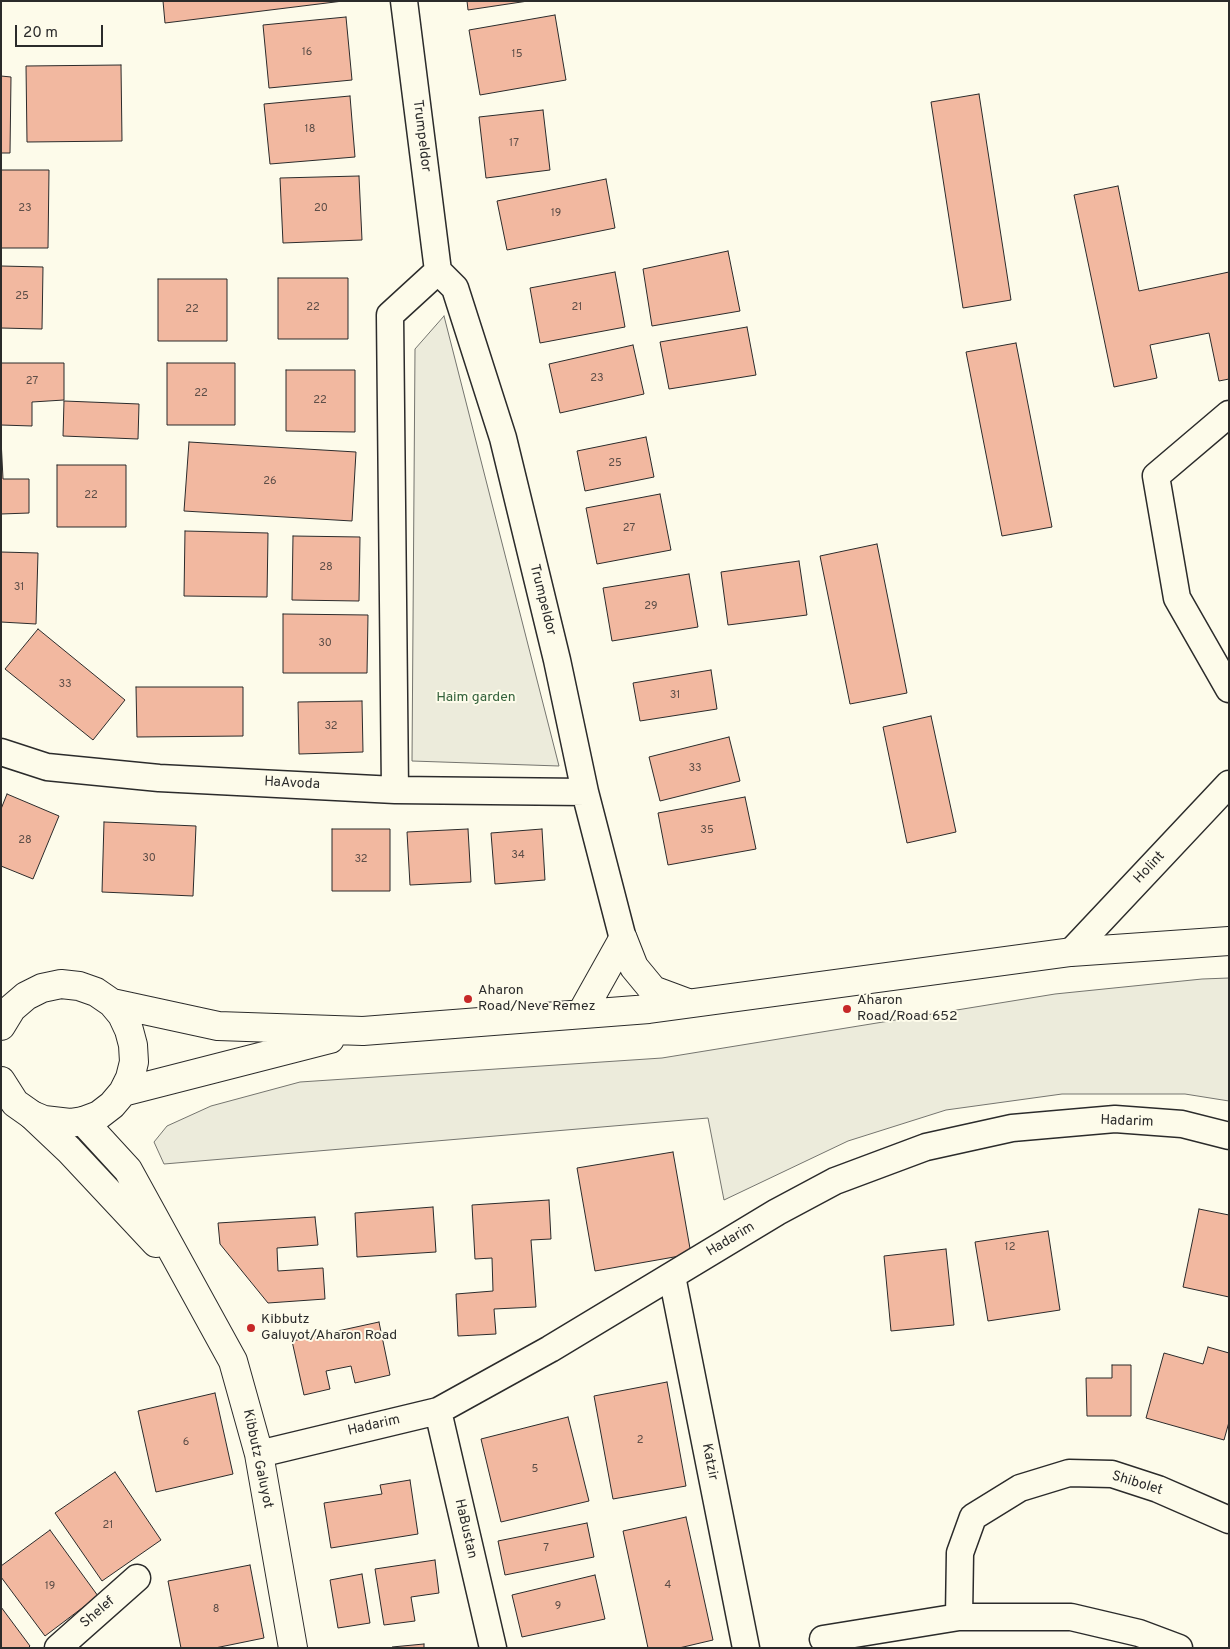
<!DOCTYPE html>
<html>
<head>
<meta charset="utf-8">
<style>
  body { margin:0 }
  #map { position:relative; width:1230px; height:1649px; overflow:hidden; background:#fdfbea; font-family:Overpass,sans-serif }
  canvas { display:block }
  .frame { position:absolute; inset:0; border:2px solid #2b2b2b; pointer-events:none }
  .scale { position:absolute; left:15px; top:25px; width:88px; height:22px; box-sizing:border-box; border:2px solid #2b2b2b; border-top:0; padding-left:6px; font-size:15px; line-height:18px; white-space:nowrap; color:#2b2b2b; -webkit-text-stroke:4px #fdfbea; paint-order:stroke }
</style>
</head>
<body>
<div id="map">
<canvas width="1230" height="1649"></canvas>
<div class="frame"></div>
<div class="scale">20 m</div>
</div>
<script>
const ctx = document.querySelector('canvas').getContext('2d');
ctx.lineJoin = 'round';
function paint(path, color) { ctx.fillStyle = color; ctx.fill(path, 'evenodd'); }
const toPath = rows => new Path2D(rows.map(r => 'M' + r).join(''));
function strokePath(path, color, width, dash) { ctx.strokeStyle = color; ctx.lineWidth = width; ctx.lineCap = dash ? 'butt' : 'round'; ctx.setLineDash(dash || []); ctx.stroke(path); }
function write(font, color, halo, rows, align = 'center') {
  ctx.font = font + ' Overpass,sans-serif'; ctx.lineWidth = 4; ctx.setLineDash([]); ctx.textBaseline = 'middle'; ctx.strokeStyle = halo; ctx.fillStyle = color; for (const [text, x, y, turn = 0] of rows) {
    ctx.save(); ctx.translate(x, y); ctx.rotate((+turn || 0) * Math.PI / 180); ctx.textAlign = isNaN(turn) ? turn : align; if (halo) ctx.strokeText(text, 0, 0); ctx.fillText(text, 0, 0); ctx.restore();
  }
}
const green = toPath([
  [444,316,559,766,412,761,415,349,444,316],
  [1229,978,1229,1101,1185,1094,1062,1094,946,1110,848,1141,724,1200,708,1118,164,1164,154,1142,167,1126,211,1106,300,1082,662,1058,1055,994,1202,979,1229,978]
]);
paint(green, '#ecebdb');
strokePath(green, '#74746e', 1);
const building = toPath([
  [163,1,343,1,165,23,163,1],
  [467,1,528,1,468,10,467,1],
  [555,15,566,80,480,95,469,30,555,15],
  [346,17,352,80,269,88,263,25,346,17],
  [121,65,122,141,27,142,26,66,121,65],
  [1,76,11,77,10,153,1,153,1,76],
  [979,94,1011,300,963,308,931,102,979,94],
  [350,96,355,157,270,164,264,104,350,96],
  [543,110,550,170,486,178,479,117,543,110],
  [1,170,49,170,48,248,1,248,1,170],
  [359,176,362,240,283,243,280,178,359,176],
  [606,179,615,228,507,250,497,201,606,179],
  [1118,186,1139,291,1229,272,1229,379,1219,381,1209,333,1150,345,1157,378,1114,387,1074,195,1118,186],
  [728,251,740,311,652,326,643,269,728,251],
  [1,266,43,267,42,329,1,328,1,266],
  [615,272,625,327,540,343,530,288,615,272],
  [278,278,348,278,348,339,278,339,278,278],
  [158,279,227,279,227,341,158,341,158,279],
  [747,327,756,375,669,389,660,342,747,327],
  [1016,343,1052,527,1002,536,966,352,1016,343],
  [633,345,644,394,560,413,549,364,633,345],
  [1,363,64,363,64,400,32,402,32,426,1,425,1,363],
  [167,363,235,363,235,425,167,425,167,363],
  [286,370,355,370,355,432,286,431,286,370],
  [64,401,139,404,138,439,63,436,64,401],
  [646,437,654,477,585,491,577,451,646,437],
  [1,439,3,479,29,479,29,513,1,514,1,439],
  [189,442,356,452,352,521,184,511,189,442],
  [57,465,126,465,126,527,57,527,57,465],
  [660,494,671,550,597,564,586,508,660,494],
  [185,531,268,533,267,597,184,596,185,531],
  [293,536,360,537,359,601,292,600,293,536],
  [877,544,907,693,850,704,820,556,877,544],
  [1,552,38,553,36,624,1,622,1,552],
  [799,561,807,615,728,625,721,572,799,561],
  [689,574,698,627,612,641,603,588,689,574],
  [283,614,368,615,367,673,283,673,283,614],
  [38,629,125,700,93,740,5,669,38,629],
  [711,670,717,709,640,721,633,683,711,670],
  [136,687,243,687,243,736,137,737,136,687],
  [362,701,363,752,299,754,298,702,362,701],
  [931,716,956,832,907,843,883,727,931,716],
  [729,737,740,781,660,801,649,757,729,737],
  [7,794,59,816,33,879,1,866,1,809,7,794],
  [745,797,756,849,668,865,658,813,745,797],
  [104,822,196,826,193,896,102,892,104,822],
  [332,829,390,829,390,891,332,891,332,829],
  [468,829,471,882,410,885,407,832,468,829],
  [542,829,545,880,495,884,491,833,542,829],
  [673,1152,691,1254,595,1271,577,1168,673,1152],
  [549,1200,551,1239,531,1240,536,1307,494,1309,496,1334,458,1336,456,1294,493,1291,492,1258,475,1259,472,1205,549,1200],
  [433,1207,436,1252,357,1257,355,1213,433,1207],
  [1199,1209,1229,1215,1229,1297,1183,1287,1199,1209],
  [315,1217,318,1245,277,1248,278,1271,323,1268,325,1299,268,1303,220,1244,218,1223,315,1217],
  [1048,1231,1060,1310,988,1321,975,1242,1048,1231],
  [946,1249,954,1325,891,1331,884,1256,946,1249],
  [379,1322,390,1375,355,1383,351,1366,326,1371,330,1389,304,1395,292,1341,379,1322],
  [1208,1347,1229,1353,1229,1422,1224,1440,1146,1418,1164,1353,1203,1364,1208,1347],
  [1112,1365,1131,1365,1131,1416,1087,1416,1086,1378,1112,1378,1112,1365],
  [667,1382,686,1486,613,1499,594,1396,667,1382],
  [215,1393,233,1474,156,1492,138,1411,215,1393],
  [568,1417,589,1501,501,1522,481,1439,568,1417],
  [115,1472,161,1540,102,1581,55,1513,115,1472],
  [410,1480,418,1534,331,1548,324,1503,382,1494,380,1485,410,1480],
  [686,1517,713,1640,679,1648,648,1648,623,1531,686,1517],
  [587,1523,594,1557,505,1575,498,1541,587,1523],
  [50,1530,98,1596,45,1636,1,1577,1,1566,50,1530],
  [435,1560,439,1593,411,1597,415,1621,384,1625,375,1569,435,1560],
  [250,1565,264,1638,215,1648,181,1648,168,1581,250,1565],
  [362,1574,370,1623,338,1628,330,1580,362,1574],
  [595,1575,605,1619,522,1637,512,1595,595,1575],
  [1,1607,30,1646,28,1648,1,1648,1,1607],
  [424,1644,424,1648,392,1648,392,1647,424,1644]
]);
paint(building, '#f2b8a0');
strokePath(building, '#2b2b2b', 1);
const minor = toPath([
  [404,1,438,271,455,288,503,438,557,660,585,792,623,939],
  [1229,414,1156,476,1177,598,1229,689],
  [1,752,47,767,159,778,395,790,585,792],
  [395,790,390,315,438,271],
  [1071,952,1229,784],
  [672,1276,746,1648],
  [438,1411,493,1648],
  [259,1454,438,1411,550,1349,777,1212,835,1181,926,1147,1012,1128,1115,1119,1182,1124,1229,1136],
  [959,1617,960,1553,973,1517,1020,1488,1069,1473,1112,1474,1158,1489,1229,1520],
  [823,1639,959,1617,1071,1617,1139,1633,1179,1648],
  [58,1648,137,1578]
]);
const tertiary = toPath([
  [32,1115,69,1150,156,1243],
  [83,1121,128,1170,233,1361,259,1454,293,1648]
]);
const primary = toPath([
  [623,939,634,967,653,990,688,1003],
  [112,1003,218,1026,363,1031,649,1009,1071,952,1229,941],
  [581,1014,623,939],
  [1,1026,12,1008,26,996,42,988,61,984,79,986,96,992,112,1003,122,1015,129,1030,133,1045,134,1062,130,1078,123,1092,112,1105,99,1115,83,1121,70,1123,44,1120,32,1115,15,1103,1,1081],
  [123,1092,330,1039]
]);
strokePath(minor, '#2b2b2b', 29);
strokePath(tertiary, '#2b2b2b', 30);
strokePath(primary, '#2b2b2b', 30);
strokePath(minor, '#fdfbea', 26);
strokePath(tertiary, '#fdfbea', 28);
strokePath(primary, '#fdfbea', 28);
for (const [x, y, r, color] of [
  [468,999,5,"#c62828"],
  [847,1009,5,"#c62828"],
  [251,1328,5,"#c62828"]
]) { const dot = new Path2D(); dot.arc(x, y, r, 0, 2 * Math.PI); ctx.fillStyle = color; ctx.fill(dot); strokePath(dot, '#fdfbea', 2); }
write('11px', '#5d4e48', null, [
  ["16",307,53],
  ["15",517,55],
  ["18",310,130],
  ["17",514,144],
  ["23",25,209],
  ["20",321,209],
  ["19",556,214],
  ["25",22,297],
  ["22",313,308],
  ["21",577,308],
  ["22",192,310],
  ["23",597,379],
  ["27",32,382],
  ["22",201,394],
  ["22",320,401],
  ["25",615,464],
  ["26",270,482],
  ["22",91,496],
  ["27",629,529],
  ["28",326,568],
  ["31",19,588],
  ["29",651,607],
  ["30",325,644],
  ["33",65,685],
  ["31",675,696],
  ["32",331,727],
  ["33",695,769],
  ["35",707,831],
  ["28",25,841],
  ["34",518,856],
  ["30",149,859],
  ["32",361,860],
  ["12",1010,1248],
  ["2",640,1441],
  ["6",186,1443],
  ["5",535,1470],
  ["21",108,1526],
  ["7",546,1549],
  ["4",668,1586],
  ["19",50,1587],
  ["9",558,1607],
  ["8",216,1610]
]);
write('14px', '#2b2b2b', '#fdfbea', [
  ["Trumpeldor",421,136,83],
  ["Trumpeldor",542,600,76],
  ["HaAvoda",292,784,3],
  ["Holint",1150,868,-47],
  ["Hadarim",1127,1122,2],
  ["Hadarim",731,1240,-31],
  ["Hadarim",374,1426,-13],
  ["Kibbutz Galuyot",257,1459,78],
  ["Katzir",709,1462,79],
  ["Shibolet",1137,1484,17],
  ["HaBustan",465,1529,77],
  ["Shelef",98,1613,-41]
]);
write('14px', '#34623c', '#fdfbea', [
  ["Haim garden",476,698]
]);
write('14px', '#2b2b2b', '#fdfbea', [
  ["Aharon",478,991],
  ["Road/Neve Remez",478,1007],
  ["Aharon",857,1001],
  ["Road/Road 652",857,1017],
  ["Kibbutz",261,1320],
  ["Galuyot/Aharon Road",261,1336]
], 'left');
</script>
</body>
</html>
